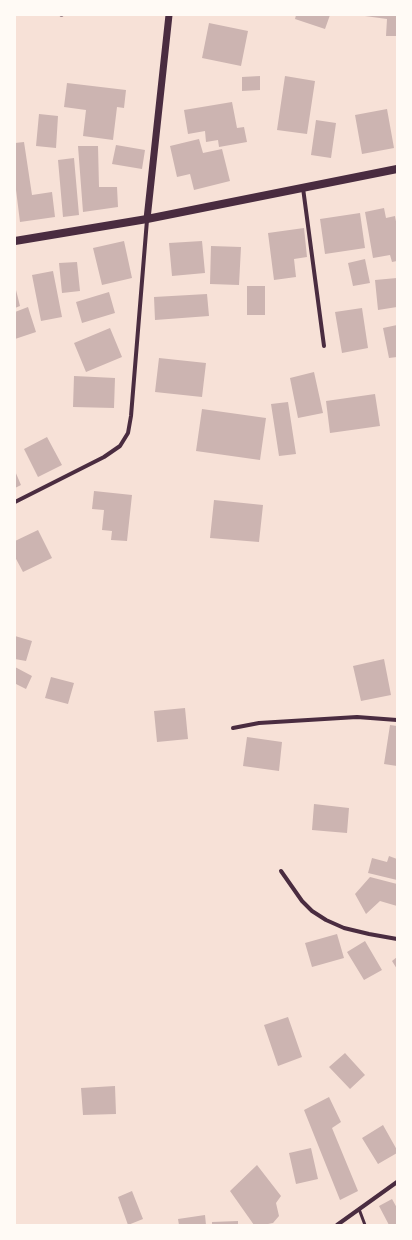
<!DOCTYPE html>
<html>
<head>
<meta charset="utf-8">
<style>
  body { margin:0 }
  #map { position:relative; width:412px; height:1240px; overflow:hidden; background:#f7e1d7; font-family:"Nunito Sans",sans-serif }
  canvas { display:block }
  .frame { position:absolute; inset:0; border:16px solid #fffaf5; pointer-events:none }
</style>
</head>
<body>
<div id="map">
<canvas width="412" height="1240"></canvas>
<div class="frame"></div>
</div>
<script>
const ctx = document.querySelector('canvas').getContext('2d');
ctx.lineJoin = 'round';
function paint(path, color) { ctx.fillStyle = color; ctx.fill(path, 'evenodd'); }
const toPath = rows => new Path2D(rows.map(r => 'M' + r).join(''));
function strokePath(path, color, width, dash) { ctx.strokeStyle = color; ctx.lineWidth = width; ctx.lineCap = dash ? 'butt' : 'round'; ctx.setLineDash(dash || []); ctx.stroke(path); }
paint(toPath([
  [296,15,330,15,325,29,295,19],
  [365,15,397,15,397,36,386,36,387,19,365,16],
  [209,23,248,31,241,66,202,58],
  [260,76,260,90,242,91,242,77],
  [285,76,315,81,307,134,277,130],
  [67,83,126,90,124,108,117,107,113,140,83,136,86,110,64,107],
  [232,102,237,128,244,127,247,142,219,147,218,140,206,142,205,131,188,134,184,110],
  [387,109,394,148,362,154,355,115],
  [39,114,58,116,56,148,36,146],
  [316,120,336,123,331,158,311,155],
  [199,139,203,153,222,149,230,181,194,190,190,174,177,177,170,146],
  [24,142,32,195,52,192,55,217,20,222,15,182,15,143],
  [116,145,145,150,142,169,112,164],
  [78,146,98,146,99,187,117,187,118,207,83,212],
  [74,158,79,215,63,217,58,160],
  [384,208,386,218,395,216,397,227,397,261,392,262,390,255,373,258,365,212],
  [360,213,365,248,325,254,320,219],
  [304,228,307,257,294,259,296,277,274,280,268,233],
  [124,241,132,278,102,285,93,248],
  [202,241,205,273,172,276,169,243],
  [211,246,241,247,239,285,210,284],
  [365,259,370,283,353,286,348,263],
  [77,262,80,291,62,293,59,263],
  [53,271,62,317,41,321,32,275],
  [397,278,397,307,378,310,375,280],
  [15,286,20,306,15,308],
  [247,286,265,286,265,315,247,315],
  [109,292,115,313,82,323,76,302],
  [207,294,209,316,155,320,154,297],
  [28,307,36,332,15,339,15,312],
  [362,308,368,348,342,353,335,312],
  [397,325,397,357,389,358,383,328],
  [110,328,122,357,86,372,74,343],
  [159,358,206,363,202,397,155,392],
  [314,372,323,413,298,418,290,378],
  [74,376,115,378,114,408,73,407],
  [375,394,380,426,330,433,326,401],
  [288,402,296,454,279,456,271,404],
  [202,409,266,418,260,460,196,451],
  [47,437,62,465,38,477,24,449],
  [15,471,21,485,15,488],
  [94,491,132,495,127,541,111,540,112,531,102,530,104,510,92,509],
  [214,500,263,505,259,542,210,538],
  [38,530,52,558,23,572,15,557,15,541],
  [15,636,32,641,26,661,15,659],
  [384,659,391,695,361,701,353,666],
  [15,667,32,676,26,689,16,684,15,686],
  [51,677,74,683,68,704,45,698],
  [185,708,188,739,157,742,154,711],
  [390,725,397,726,397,766,384,764],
  [247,737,282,742,279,771,243,766],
  [314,804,349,808,347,833,312,830],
  [389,856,397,859,397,880,368,873,372,858,387,862],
  [370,877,397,884,397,906,380,901,366,914,355,894],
  [337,934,344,958,312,967,305,943],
  [365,941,382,970,364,980,347,952],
  [397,957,397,969,392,961],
  [288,1017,302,1057,278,1066,264,1025],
  [345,1053,365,1075,350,1089,329,1067],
  [115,1086,116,1114,83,1115,81,1088],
  [329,1097,341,1122,332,1128,358,1191,340,1200,304,1110],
  [383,1125,397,1150,397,1153,378,1164,362,1138],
  [311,1148,318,1179,296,1184,289,1153],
  [257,1165,281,1196,276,1203,279,1216,273,1223,263,1225,254,1225,230,1191],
  [132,1191,143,1219,128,1225,118,1197],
  [392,1199,397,1208,397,1225,389,1225,379,1206],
  [205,1215,206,1225,179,1225,178,1219],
  [238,1221,238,1225,212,1225,212,1222]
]), '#ccb4b1');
strokePath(toPath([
  [61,15,62,15],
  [359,1209,365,1225]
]), '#4a2c40', 3);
strokePath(toPath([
  [303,188,324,346],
  [15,502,104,457,120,446,128,433,131,416,147,220],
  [233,728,259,723,357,717,397,720],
  [281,871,302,901,312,911,326,920,344,928,369,934,397,939],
  [337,1225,397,1182]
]), '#4a2c40', 4);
strokePath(toPath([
  [147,219,169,15]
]), '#4a2c40', 7);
strokePath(toPath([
  [15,241,147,219,397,169]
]), '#4a2c40', 8);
</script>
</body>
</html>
